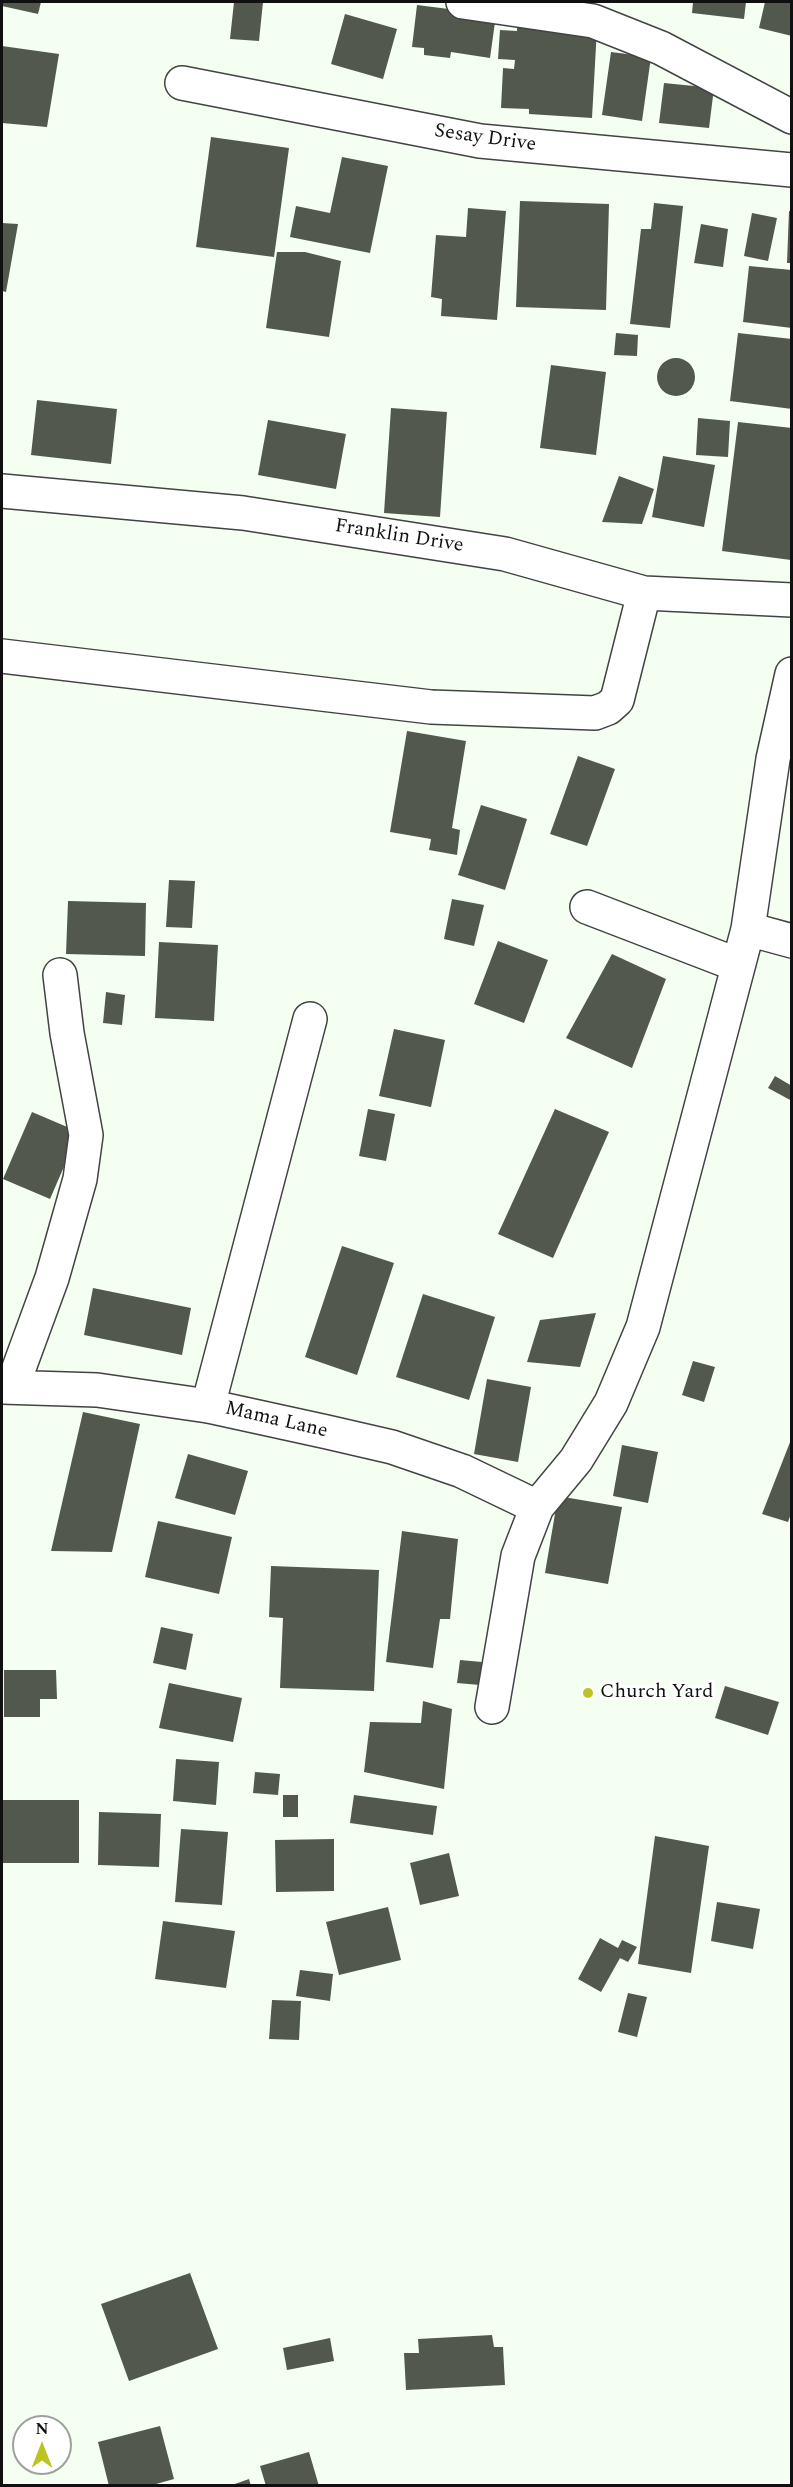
<!DOCTYPE html>
<html>
<head>
<meta charset="utf-8">
<style>
  body { margin:0 }
  #map { position:relative; width:793px; height:2487px; overflow:hidden; background:#f4fff2; font-family:Spectral,serif }
  canvas { display:block }
  .frame { position:absolute; inset:0; border:3px solid #101010; pointer-events:none }
  .north { position:absolute; left:12px; top:2415px; width:60px; height:60px; box-sizing:border-box; background:#fff; border:2px solid #9f9f9f; border-radius:50%; rotate:0deg; font-size:16px; font-weight:700; line-height:24px; text-align:center; color:#101010 }
  .north::after { content:''; display:block; margin:auto; width:21px; height:27px; background:#bcc423; clip-path:polygon(50% 0,100% 100%,50% 72%,0 100%) }
</style>
</head>
<body>
<div id="map">
<canvas width="793" height="2487"></canvas>
<div class="frame"></div>
<div class="north">N</div>
</div>
<script>
const ctx = document.querySelector('canvas').getContext('2d');
ctx.lineJoin = 'round';
function paint(path, color) { ctx.fillStyle = color; ctx.fill(path, 'evenodd'); }
const toPath = rows => new Path2D(rows.map(r => 'M' + r).join(''));
function strokePath(path, color, width, dash) { ctx.strokeStyle = color; ctx.lineWidth = width; ctx.lineCap = dash ? 'butt' : 'round'; ctx.setLineDash(dash || []); ctx.stroke(path); }
function write(font, color, halo, rows, align = 'center') {
  ctx.font = font + ' Spectral,serif'; ctx.lineWidth = 6; ctx.setLineDash([]); ctx.textBaseline = 'middle'; ctx.strokeStyle = halo; ctx.fillStyle = color; for (const [text, x, y, turn = 0] of rows) {
    ctx.save(); ctx.translate(x, y); ctx.rotate((+turn || 0) * Math.PI / 180); ctx.textAlign = isNaN(turn) ? turn : align; if (halo) ctx.strokeText(text, 0, 0); ctx.fillText(text, 0, 0); ctx.restore();
  }
}
paint(toPath([
  [2,2,41,2,38,14,2,6],
  [234,2,263,2,259,41,230,39],
  [693,2,746,2,744,19,692,13],
  [765,2,792,2,792,36,759,28],
  [417,5,496,15,490,58,451,52,450,58,424,55,424,48,412,47],
  [345,14,397,29,383,79,331,64],
  [517,23,597,28,592,118,529,114,529,109,501,108,503,68,514,69,515,60,498,59,500,30,517,31],
  [2,46,59,54,47,127,2,123],
  [611,52,651,57,642,121,602,115],
  [664,83,714,88,709,128,659,123],
  [211,137,289,148,274,257,196,247],
  [342,157,388,166,370,253,290,237,296,206,330,213],
  [520,201,609,204,606,310,516,307],
  [654,203,683,206,670,328,630,324,641,229,651,229],
  [468,208,506,211,497,320,441,316,442,299,431,297,436,235,466,237],
  [789,211,792,211,792,263,787,263],
  [752,213,777,218,768,261,744,256],
  [2,223,18,224,6,292,2,291],
  [701,224,728,229,723,267,694,263],
  [277,252,305,252,341,261,329,337,266,328],
  [749,266,792,270,792,328,743,322],
  [616,333,638,335,637,356,614,355],
  [738,333,792,339,792,409,730,401],
  '657 377a19 19 0 1 1 38 0a19 19 0 1 1-38 0Z',
  [551,365,606,372,596,455,540,448],
  [37,400,117,409,111,464,31,455],
  [391,408,447,412,440,517,384,513],
  [698,418,730,421,728,457,696,455],
  [268,420,346,434,336,489,258,475],
  [738,422,792,428,791,560,722,551],
  [663,456,715,465,704,527,652,517],
  [619,476,654,489,642,524,602,522],
  [407,731,466,741,452,828,460,830,457,855,429,850,431,839,390,832],
  [578,756,615,769,587,846,550,834],
  [481,805,527,819,505,890,458,875],
  [169,880,195,881,192,928,166,927],
  [452,899,484,905,474,946,444,939],
  [68,901,146,903,145,956,66,954],
  [498,941,548,960,524,1023,474,1004],
  [159,942,218,945,214,1021,155,1018],
  [612,954,666,979,632,1068,566,1038],
  [106,992,125,995,122,1025,103,1023],
  [394,1029,445,1040,431,1107,379,1096],
  [775,1076,792,1086,792,1101,768,1088],
  [368,1109,395,1114,386,1161,359,1156],
  [555,1109,609,1132,553,1258,498,1234],
  [32,1112,79,1132,50,1199,3,1179],
  [342,1246,394,1263,357,1375,305,1357],
  [93,1288,191,1308,182,1355,84,1335],
  [423,1294,495,1317,469,1400,396,1377],
  [596,1313,580,1367,527,1362,540,1320],
  [693,1361,715,1367,704,1402,682,1395],
  [487,1379,531,1387,518,1462,474,1454],
  [83,1412,140,1424,112,1552,51,1551],
  [792,1437,792,1511,788,1522,762,1514],
  [622,1445,658,1452,648,1503,613,1496],
  [188,1454,248,1471,235,1515,175,1498],
  [558,1496,622,1507,608,1584,545,1573],
  [158,1521,232,1537,219,1594,145,1577],
  [402,1531,458,1539,450,1619,440,1619,433,1668,386,1662],
  [271,1566,379,1570,374,1691,280,1688,283,1618,269,1617],
  [161,1627,193,1634,186,1670,153,1663],
  [460,1660,482,1662,480,1685,457,1683],
  [4,1670,56,1670,57,1699,40,1699,40,1717,4,1717],
  [169,1683,242,1698,233,1742,159,1728],
  [725,1686,779,1702,768,1735,715,1718],
  [423,1701,452,1709,444,1789,364,1772,370,1722,421,1723],
  [176,1759,219,1762,216,1805,173,1801],
  [255,1772,280,1774,278,1795,253,1793],
  [283,1795,298,1795,298,1817,283,1817],
  [354,1795,437,1806,433,1835,350,1823],
  [2,1800,79,1800,79,1863,2,1863],
  [99,1812,161,1814,159,1867,98,1865],
  [181,1829,228,1832,222,1905,175,1902],
  [655,1836,709,1846,691,1973,638,1964],
  [334,1839,334,1891,276,1892,275,1840],
  [449,1853,459,1896,420,1905,410,1863],
  [717,1902,760,1909,753,1949,711,1941],
  [388,1907,401,1960,339,1975,326,1922],
  [163,1921,235,1931,226,1988,155,1979],
  [600,1938,618,1948,622,1940,637,1947,628,1962,620,1958,601,1992,578,1979],
  [300,1970,333,1974,330,2001,296,1996],
  [628,1993,647,1997,637,2037,618,2032],
  [272,2000,301,2001,299,2040,269,2039],
  [190,2273,218,2349,129,2381,101,2304],
  [492,2335,494,2347,503,2347,505,2385,406,2390,404,2353,419,2353,418,2339],
  [330,2338,334,2361,287,2370,283,2348],
  [160,2426,174,2479,149,2486,109,2486,98,2442],
  [309,2452,319,2486,266,2486,260,2466],
  [249,2479,251,2486,232,2486,232,2485]
]), '#52594c');
const minor = toPath([
  [463,2,593,21,661,48,792,117],
  [182,83,480,141,792,170],
  [2,491,243,513,505,554,644,593,792,600],
  [2,656,431,707,595,713,608,708,617,700,644,593],
  [587,907,738,965],
  [748,929,792,941],
  [2,1387,97,1390,208,1406,327,1432,392,1447,462,1471,537,1507],
  [12,1387,52,1278,80,1179,86,1135,67,1033,60,975],
  [208,1406,310,1019],
  [492,1707,518,1556,537,1507,576,1460,611,1403,643,1327,748,929,773,759,792,674]
]);
strokePath(minor, '#434343', 36);
strokePath(minor, '#fff', 33);
for (const [x, y, r, color] of [
  [588,1693,6,"#bcc423"]
]) { const dot = new Path2D(); dot.arc(x, y, r, 0, 2 * Math.PI); ctx.fillStyle = color; ctx.fill(dot); strokePath(dot, '#fff', 2); }
write('20px', '#101010', '#fff', [
  ["Sesay Drive",485,139,8],
  ["Franklin Drive",399,537,9],
  ["Mama Lane",276,1421,13]
]);
write('20px', '#101010', '#fff', [
  ["Church Yard",600,1693]
], 'left');
</script>
</body>
</html>
